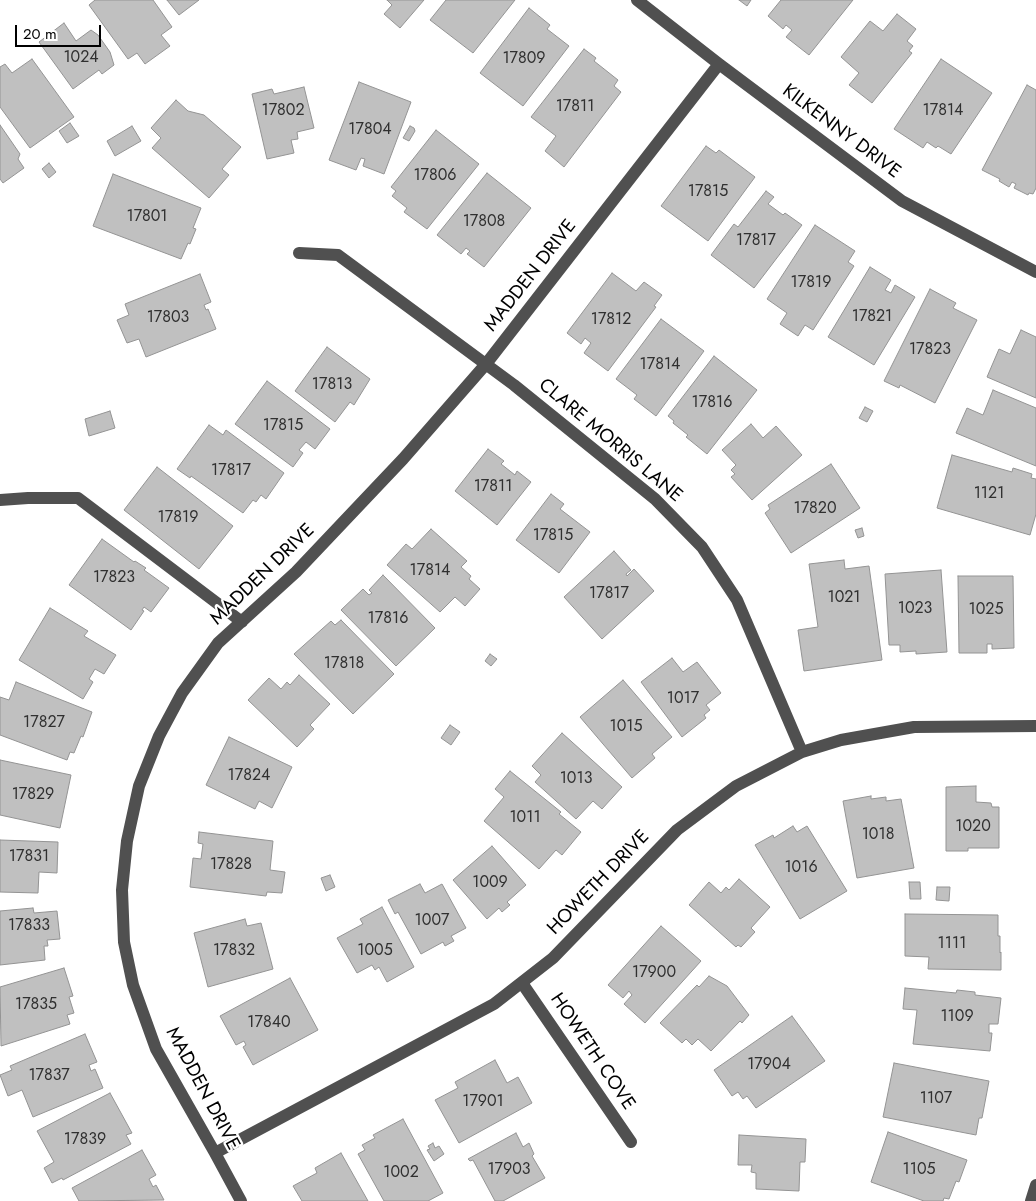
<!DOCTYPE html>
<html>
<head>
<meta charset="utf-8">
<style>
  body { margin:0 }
  #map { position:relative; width:1036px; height:1201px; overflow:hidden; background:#fff; font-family:Jost,sans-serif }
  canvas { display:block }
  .scale { position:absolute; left:15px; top:25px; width:86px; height:22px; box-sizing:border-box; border:2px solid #000; border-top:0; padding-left:6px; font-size:15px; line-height:18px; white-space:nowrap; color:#000; -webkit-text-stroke:4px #fff; paint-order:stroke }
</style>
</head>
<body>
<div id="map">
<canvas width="1036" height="1201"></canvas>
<div class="scale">20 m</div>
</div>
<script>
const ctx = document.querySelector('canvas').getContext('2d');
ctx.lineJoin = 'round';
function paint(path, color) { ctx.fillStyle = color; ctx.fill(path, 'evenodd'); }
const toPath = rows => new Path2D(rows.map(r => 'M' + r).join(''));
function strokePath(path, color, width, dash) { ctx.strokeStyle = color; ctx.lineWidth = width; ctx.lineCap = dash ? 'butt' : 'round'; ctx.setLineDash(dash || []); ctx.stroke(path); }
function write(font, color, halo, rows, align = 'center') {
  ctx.font = font + ' Jost,sans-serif'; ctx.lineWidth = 4.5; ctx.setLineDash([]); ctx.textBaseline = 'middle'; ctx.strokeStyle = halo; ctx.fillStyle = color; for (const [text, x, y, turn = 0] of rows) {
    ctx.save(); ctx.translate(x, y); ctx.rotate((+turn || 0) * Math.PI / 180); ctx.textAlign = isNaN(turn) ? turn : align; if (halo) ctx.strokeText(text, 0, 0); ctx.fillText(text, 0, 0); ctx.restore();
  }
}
const building = toPath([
  [95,0,153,0,172,27,161,35,170,46,145,64,137,53,128,59,89,5,95,0],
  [167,0,199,0,179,15,167,0],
  [387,0,424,0,400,28,384,14,392,5,387,0],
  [446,0,515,0,473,53,430,20,446,0],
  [739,0,751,0,747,6,739,0],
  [781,0,853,0,809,55,786,37,792,30,786,25,783,29,768,16,781,0],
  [529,8,550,25,547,29,569,46,523,106,480,73,529,8],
  [897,14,916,29,907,41,913,46,909,51,912,53,872,103,849,85,859,73,841,57,870,21,883,31,897,14],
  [64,23,76,41,91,30,98,35,110,52,114,65,102,74,99,70,73,89,39,42,64,23],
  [584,49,596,58,594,61,618,80,614,86,621,92,564,167,545,151,556,136,531,117,584,49],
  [32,59,74,117,30,148,0,107,0,67,5,64,12,73,32,59],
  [941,59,992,93,951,154,938,146,936,148,927,142,923,148,894,129,941,59],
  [359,82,411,102,384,174,363,166,365,159,361,158,356,170,329,160,359,82],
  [1027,85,1036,90,1036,188,1033,194,1029,193,1028,195,1014,188,1016,184,1012,182,1009,187,999,181,1000,179,982,170,1027,85],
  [304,87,314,128,297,132,298,139,291,140,294,153,267,159,252,94,272,89,274,94,304,87],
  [176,100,188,111,204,115,241,147,222,169,229,175,209,198,152,148,161,138,151,128,176,100],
  [70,123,79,136,67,143,59,131,70,123],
  [0,125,20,154,18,159,24,168,3,183,0,179,0,125],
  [132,126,141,141,115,156,107,141,132,126],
  [410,126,414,128,415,131,409,141,403,138,410,126],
  [436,130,479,164,427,229,404,212,407,208,392,196,396,191,391,187,436,130],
  [706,146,716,153,719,150,755,177,708,241,661,206,706,146],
  [49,163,56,172,49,178,42,169,49,163],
  [487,173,531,208,484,267,467,254,470,251,466,248,461,254,437,235,487,173],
  [113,174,201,208,193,228,196,229,190,244,188,243,181,259,93,226,113,174],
  [766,191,774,197,768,204,783,215,785,213,802,225,754,288,711,255,734,224,738,227,766,191],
  [815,225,855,251,848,262,854,266,813,330,805,325,798,336,780,324,787,313,767,299,815,225],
  [870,267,891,280,885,290,891,293,895,285,915,297,874,365,828,337,870,267],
  [612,273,636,291,644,282,662,295,654,306,656,307,608,371,584,353,591,343,585,338,581,344,567,333,612,273],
  [200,274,211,302,204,305,206,310,208,309,216,329,146,357,139,339,127,343,117,320,129,315,125,304,200,274],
  [930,289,956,303,953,308,977,320,935,403,900,385,899,388,884,381,930,289],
  [661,319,704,351,656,416,634,399,637,395,616,379,661,319],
  [1021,330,1036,337,1036,398,987,377,999,349,1010,354,1021,330],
  [327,347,370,379,354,405,350,402,335,422,295,391,327,347],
  [714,356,757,390,707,454,686,437,688,435,673,423,674,421,668,416,714,356],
  [267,381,330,429,315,449,306,442,299,450,303,453,293,467,235,424,267,381],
  [993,390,1036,408,1036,466,956,433,967,408,983,415,993,390],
  [865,407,873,411,867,422,859,418,865,407],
  [110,411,115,428,89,436,85,419,110,411],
  [751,424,763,438,776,426,802,455,752,500,731,477,735,474,731,470,736,465,722,450,751,424],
  [209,425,223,435,226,430,284,473,266,499,261,495,256,502,253,500,243,513,191,476,190,478,177,469,209,425],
  [488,449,504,461,501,464,515,475,517,471,531,482,497,525,455,491,488,449],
  [952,455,1012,472,1013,468,1032,474,1031,478,1036,479,1036,514,1030,535,937,508,952,455],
  [831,464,860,508,791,553,765,513,770,509,768,505,831,464],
  [157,467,233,526,199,569,124,510,157,467],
  [551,494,564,504,560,509,590,532,559,573,516,540,551,494],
  [862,528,864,536,858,538,855,530,862,528],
  [431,529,467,561,461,567,471,576,469,579,480,589,465,606,455,597,440,612,387,565,406,544,412,549,431,529],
  [102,539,134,562,135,561,146,568,144,570,169,588,151,612,144,607,142,610,144,611,131,630,69,585,102,539],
  [614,551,631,570,626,574,627,576,634,569,654,591,602,639,564,597,614,551],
  [844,560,845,569,869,566,882,660,804,671,798,630,818,627,809,564,844,560],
  [941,570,947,652,916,654,916,651,900,652,900,645,889,645,885,574,941,570],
  [383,575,435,628,396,666,341,610,363,589,369,595,372,593,369,590,383,575],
  [958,576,1013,576,1014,648,992,649,992,644,987,644,987,653,959,653,958,576],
  [50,608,88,631,84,636,116,655,104,674,95,669,89,679,93,682,83,699,19,660,50,608],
  [341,620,394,674,353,714,294,654,331,621,335,625,341,620],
  [490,654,497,659,491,666,485,661,490,654],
  [672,658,683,672,697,662,721,693,706,705,710,710,704,715,706,718,682,737,641,682,672,658],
  [299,675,330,704,310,725,314,729,297,747,248,700,269,678,281,689,287,682,290,685,299,675],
  [623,680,672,737,652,754,655,758,632,778,580,717,623,680],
  [16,682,92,712,83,737,81,736,74,753,70,752,67,760,0,735,0,697,9,700,16,682],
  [450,725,460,732,451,745,441,738,450,725],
  [562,733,622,787,602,809,593,801,576,819,535,782,541,775,532,766,562,733],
  [229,737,292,767,272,808,259,801,255,809,206,785,229,737],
  [0,760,71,775,60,828,0,815,0,760],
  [510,771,561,812,559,814,581,832,562,855,556,850,539,869,484,821,504,797,495,789,510,771],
  [976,786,976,802,991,803,992,807,999,807,999,848,968,848,968,851,946,851,946,787,976,786],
  [871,796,871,799,886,797,886,801,901,799,914,868,857,878,843,801,871,796],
  [793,826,797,832,807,826,847,891,800,919,755,845,773,835,774,838,793,826],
  [199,832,273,841,270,870,285,872,282,893,267,892,266,896,190,887,193,858,201,859,203,844,198,843,199,832],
  [0,840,58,842,57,873,39,872,38,893,0,892,0,840],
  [492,846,526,885,507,902,510,905,502,912,499,908,487,919,453,880,492,846],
  [330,875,335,887,326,891,321,878,330,875],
  [739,879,770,907,751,928,755,932,741,947,738,945,736,947,689,905,709,882,721,893,726,887,729,890,739,879],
  [909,882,920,882,921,899,910,899,909,882],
  [420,884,425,893,442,884,466,928,451,936,454,941,445,946,443,942,421,954,398,912,395,914,388,900,420,884],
  [937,887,950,887,949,901,936,900,937,887],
  [382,907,414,967,387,982,379,967,375,970,372,965,357,973,337,938,363,924,360,919,382,907],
  [33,908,34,913,57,911,60,939,47,940,48,946,44,946,45,960,0,965,0,911,33,908],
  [905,914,998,915,998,936,1000,936,1000,953,1001,952,1001,970,928,969,929,957,905,956,905,914],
  [245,919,247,926,261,923,273,969,208,987,194,933,245,919],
  [661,926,701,961,645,1023,624,1004,632,995,629,991,623,998,608,985,661,926],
  [64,968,73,996,69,997,74,1013,67,1015,70,1024,1,1046,0,987,64,968],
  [709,976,727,986,749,1015,742,1023,740,1021,711,1051,698,1039,692,1045,686,1039,682,1043,660,1023,697,985,699,987,709,976],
  [290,978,318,1030,253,1065,243,1047,246,1045,244,1041,236,1045,220,1016,290,978],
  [905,988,956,993,957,990,975,992,975,995,1001,998,998,1024,989,1024,989,1033,992,1033,990,1051,913,1044,917,1010,903,1009,905,988],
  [792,1016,825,1061,756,1108,747,1096,743,1099,738,1092,732,1096,714,1070,792,1016],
  [85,1034,97,1062,89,1065,91,1071,95,1069,103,1088,33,1117,22,1090,8,1096,0,1075,12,1070,10,1066,85,1034],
  [495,1060,507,1083,518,1077,532,1103,459,1143,435,1100,458,1088,455,1082,495,1060],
  [894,1063,989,1081,982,1118,979,1118,976,1135,883,1117,894,1063],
  [110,1093,132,1133,126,1135,131,1144,63,1180,62,1178,52,1183,44,1168,54,1162,37,1131,110,1093],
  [403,1119,443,1193,428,1201,384,1201,358,1154,365,1150,362,1145,375,1138,373,1135,403,1119],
  [888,1132,967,1160,959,1182,956,1181,949,1199,944,1198,943,1201,924,1201,871,1182,888,1132],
  [516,1133,523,1147,529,1143,534,1154,532,1156,545,1178,503,1201,495,1201,473,1160,470,1161,468,1159,516,1133],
  [739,1135,806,1139,805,1162,800,1162,799,1191,756,1189,756,1173,751,1172,752,1165,738,1165,739,1135],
  [433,1143,435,1148,439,1146,444,1154,434,1161,427,1150,430,1149,428,1146,433,1143],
  [142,1150,156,1175,149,1179,153,1187,156,1185,164,1200,79,1201,72,1188,142,1150],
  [341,1153,368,1201,302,1201,293,1186,317,1173,315,1168,341,1153]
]);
paint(building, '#c0c0c0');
strokePath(building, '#949494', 1);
strokePath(toPath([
  [637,0,719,64,902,201,1036,272],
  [299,253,338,255,514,385,655,499,702,547,737,600,802,752],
  [0,500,28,498,78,498,242,622],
  [522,983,631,1142],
  [215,1153,494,1004,553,958,677,830,736,786,802,752,841,740,914,727,1036,726],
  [241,1201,215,1153,156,1049,133,985,124,942,122,890,127,841,139,786,159,736,182,693,218,643,296,572,403,459,486,364,719,64],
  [1031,1201,1036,1185]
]), '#505050', 12);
write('16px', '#303030', null, [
  ["1024",81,58],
  ["17809",524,59],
  ["17811",575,107],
  ["17802",283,111],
  ["17814",943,111],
  ["17804",370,130],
  ["17806",435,176],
  ["17815",708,192],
  ["17801",147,217],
  ["17808",484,222],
  ["17817",756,241],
  ["17819",811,283],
  ["17821",872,317],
  ["17803",168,318],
  ["17812",611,320],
  ["17823",930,350],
  ["17814",660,365],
  ["17813",332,385],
  ["17816",712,403],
  ["17815",283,426],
  ["17817",231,471],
  ["17811",493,487],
  ["1121",989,494],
  ["17820",815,509],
  ["17819",178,518],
  ["17815",553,536],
  ["17814",430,571],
  ["17823",114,578],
  ["17817",609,594],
  ["1021",844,598],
  ["1023",915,609],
  ["1025",986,610],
  ["17816",388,619],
  ["17818",344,664],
  ["1017",683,699],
  ["17827",44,723],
  ["1015",626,727],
  ["17824",249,776],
  ["1013",576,779],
  ["17829",33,795],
  ["1011",525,818],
  ["1020",973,827],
  ["1018",878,835],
  ["17831",29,857],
  ["17828",231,865],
  ["1016",801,868],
  ["1009",490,883],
  ["1007",432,921],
  ["17833",29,926],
  ["1111",952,944],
  ["17832",234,951],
  ["1005",375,951],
  ["17900",654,973],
  ["17835",36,1005],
  ["1109",957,1017],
  ["17840",269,1023],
  ["17904",769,1065],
  ["17837",49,1076],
  ["1107",936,1099],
  ["17901",483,1102],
  ["17839",85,1140],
  ["17903",509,1170],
  ["1105",919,1170],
  ["1002",401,1173]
]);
write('19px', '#000', '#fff', [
  ["KILKENNY DRIVE",841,132,37],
  ["MADDEN DRIVE",531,276,-52],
  ["CLARE MORRIS LANE",610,441,40],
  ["MADDEN DRIVE",263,575,-44],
  ["HOWETH DRIVE",599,883,-46],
  ["HOWETH COVE",592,1052,56],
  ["MADDEN DRIVE",202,1089,62]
]);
</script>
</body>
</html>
